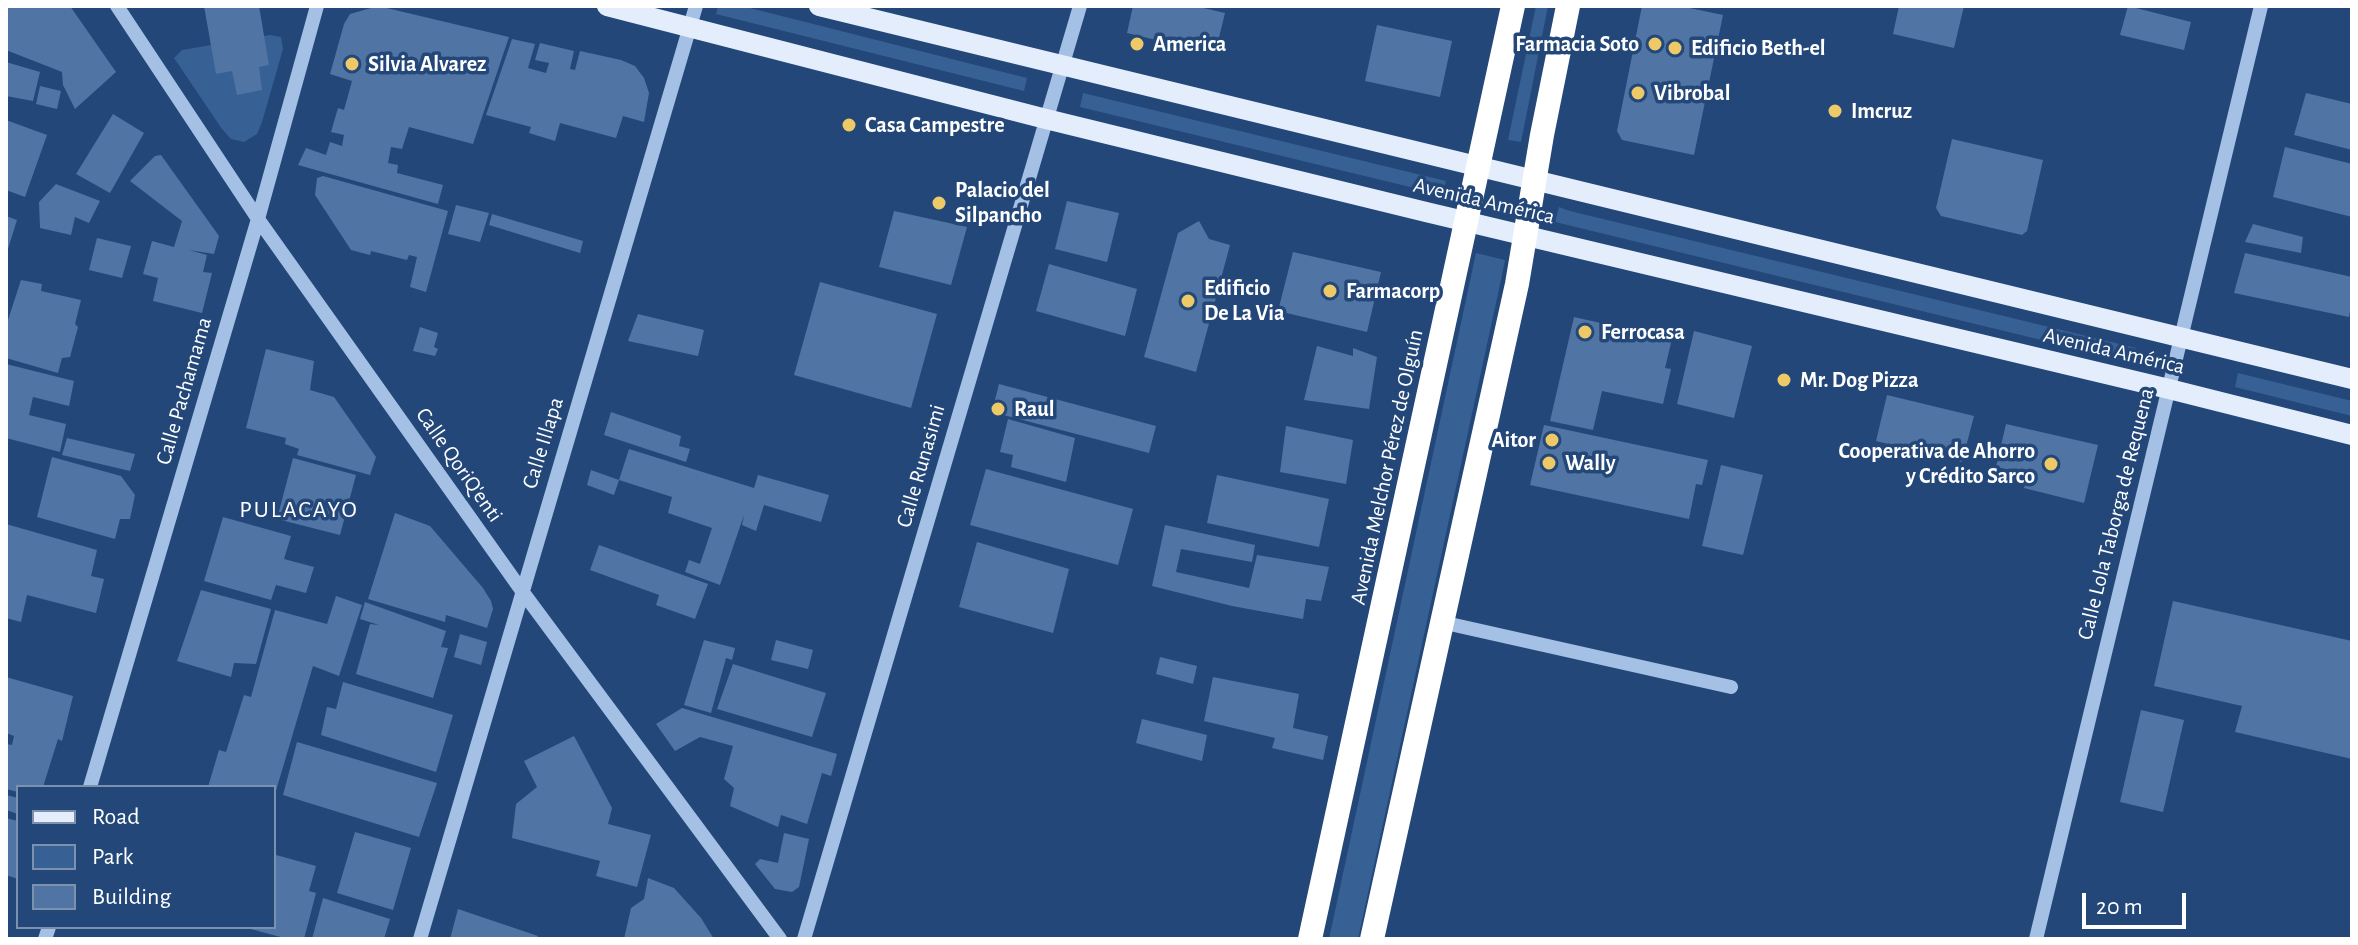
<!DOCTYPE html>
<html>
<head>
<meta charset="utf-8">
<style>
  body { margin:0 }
  #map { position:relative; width:2358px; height:945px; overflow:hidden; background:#234778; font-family:"Alegreya Sans",sans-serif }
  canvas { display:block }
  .frame { position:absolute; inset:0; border:8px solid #fff; pointer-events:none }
  .legend { position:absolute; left:16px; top:785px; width:260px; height:144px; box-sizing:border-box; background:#234778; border:2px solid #7b91ae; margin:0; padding:10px 14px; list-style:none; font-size:24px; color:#fff }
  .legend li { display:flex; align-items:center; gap:16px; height:40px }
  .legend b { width:40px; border:2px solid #7b91ae }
  .scale { position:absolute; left:2082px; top:893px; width:104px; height:36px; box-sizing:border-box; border:4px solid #fff; border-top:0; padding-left:10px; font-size:24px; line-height:28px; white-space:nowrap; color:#fff; -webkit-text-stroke:6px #234778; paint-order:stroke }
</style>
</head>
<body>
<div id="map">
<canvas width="2358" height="945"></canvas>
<div class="frame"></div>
<ul class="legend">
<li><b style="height:10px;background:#e4edfc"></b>Road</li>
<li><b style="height:22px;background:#376195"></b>Park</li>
<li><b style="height:22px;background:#5075a4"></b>Building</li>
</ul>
<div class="scale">20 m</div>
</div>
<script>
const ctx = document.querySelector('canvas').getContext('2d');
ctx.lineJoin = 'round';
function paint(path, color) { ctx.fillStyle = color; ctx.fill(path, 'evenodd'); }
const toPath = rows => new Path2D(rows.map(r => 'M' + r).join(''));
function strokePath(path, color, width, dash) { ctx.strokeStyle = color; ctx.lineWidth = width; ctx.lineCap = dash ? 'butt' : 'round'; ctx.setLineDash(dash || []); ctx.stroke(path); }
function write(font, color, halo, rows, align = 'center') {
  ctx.font = font + ' "Alegreya Sans",sans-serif'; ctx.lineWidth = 7; ctx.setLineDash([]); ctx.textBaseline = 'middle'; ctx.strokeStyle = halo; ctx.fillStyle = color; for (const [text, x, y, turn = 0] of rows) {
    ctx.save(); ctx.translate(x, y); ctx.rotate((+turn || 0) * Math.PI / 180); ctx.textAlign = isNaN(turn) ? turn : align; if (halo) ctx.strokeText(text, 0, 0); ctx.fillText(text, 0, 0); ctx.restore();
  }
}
paint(toPath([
  [718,6,742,6,1027,78,1024,91,716,14],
  [1536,6,1548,6,1521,142,1508,140],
  [270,35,281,37,283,49,262,122,257,134,244,142,231,139,222,129,174,58,182,50],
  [1083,93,1446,181,1443,195,1080,107],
  [1559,207,1570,211,2136,348,2132,362,1555,222],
  [1476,253,1505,260,1501,280,1358,939,1329,939],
  [2238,373,2352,401,2352,416,2235,387]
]), '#376195');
paint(toPath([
  [6,6,70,6,116,72,75,109,63,85,62,72,6,50],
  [204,6,259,6,269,65,259,67,262,90,237,95,232,71,216,74],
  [378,6,509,37,473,144,409,127,402,149,391,147,388,163,398,165,397,173,443,185,438,204,298,165,306,148,326,155,330,142,342,146,344,135,331,132,338,108,344,110,352,81,330,74,344,24,350,14],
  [1133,6,1195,6,1225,13,1215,54,1127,33],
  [1642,6,1680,6,1723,15,1694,155,1622,140,1617,131],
  [1899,6,1964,6,1954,48,1893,34],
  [2128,6,2191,22,2184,50,2120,35],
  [1377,25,1452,41,1440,97,1365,81],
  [512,39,535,44,528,68,546,73,549,63,535,60,540,43,574,51,570,69,575,70,580,51,621,60,635,66,644,78,649,93,644,122,623,116,616,138,560,123,555,141,529,133,531,127,486,115],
  [6,62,40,72,33,101,6,96],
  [40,86,61,91,57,109,36,104],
  [2306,93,2352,104,2352,150,2294,135],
  [113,114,144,133,110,193,76,174],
  [6,120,47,135,25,197,6,190],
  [1952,139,2043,160,2027,231,2022,235,1941,216,1936,208],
  [2285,147,2352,164,2352,217,2273,197],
  [161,155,219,236,214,254,189,250,207,255,203,272,212,273,202,313,153,301,158,278,143,274,152,241,174,247,182,221,130,181,155,156],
  [323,176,448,211,426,292,410,287,417,257,409,255,407,260,371,251,370,255,351,250,315,195,317,178],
  [56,184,100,201,89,223,75,217,71,235,40,228,39,202],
  [1067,201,1119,213,1107,262,1055,249],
  [456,205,489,213,480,242,448,234],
  [894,211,967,227,951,285,879,267],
  [492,214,583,241,580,253,489,225],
  [6,216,17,220,7,252,6,252],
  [1199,221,1209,239,1230,245,1196,372,1144,357,1178,233],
  [2253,224,2303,237,2301,253,2245,242],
  [97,238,131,246,122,278,89,270],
  [1293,252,1381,272,1367,332,1278,311],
  [2245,253,2352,277,2352,301,2349,317,2234,293],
  [1049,264,1137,289,1125,336,1036,311],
  [21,280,42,284,41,291,81,300,75,324,78,327,70,357,62,358,58,373,6,358,6,326],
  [820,282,937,314,911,408,794,375],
  [638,314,704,330,698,356,628,341],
  [1574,317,1672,339,1665,368,1671,369,1663,404,1602,391,1593,430,1550,421],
  [420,327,438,333,434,347,438,349,435,356,413,351],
  [1694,331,1752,346,1734,418,1677,404],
  [1317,346,1353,356,1353,348,1377,357,1369,409,1304,400],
  [266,349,314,361,310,390,334,397,376,457,370,475,297,455,299,449,285,444,286,438,246,428],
  [6,364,74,381,69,406,33,397,29,415,66,424,60,452,6,438],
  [999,384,1156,426,1149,453,992,412],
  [1887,395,1974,416,1962,462,1876,441],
  [611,412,681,436,679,446,690,449,686,462,604,435],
  [1008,419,1075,438,1066,482,1011,467,1013,455,1000,452],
  [2006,424,2098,445,2084,503,2024,488,2028,474,1996,467],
  [1544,425,1708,460,1702,485,1696,484,1689,519,1530,485],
  [1286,426,1353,440,1346,484,1280,472],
  [67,438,135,454,130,471,62,455],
  [629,449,754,488,758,475,829,495,821,522,764,505,756,531,742,525,744,515,720,585,685,572,689,560,700,564,712,528,668,513,672,497,619,480],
  [52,457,121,476,135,495,130,519,120,519,115,539,37,517],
  [293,458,356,475,340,535,277,519],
  [1721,465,1763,475,1743,555,1702,546],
  [986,469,1133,509,1118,565,970,525],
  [591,470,619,480,614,495,587,485],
  [1217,475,1329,499,1319,547,1207,523],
  [395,513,430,526,483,588,491,601,493,609,487,628,446,615,445,622,368,599],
  [223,517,291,536,284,559,314,567,306,593,276,585,271,600,204,581],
  [6,524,97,550,91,576,104,579,96,613,27,595,21,622,6,618],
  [1165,525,1255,545,1252,562,1181,549,1176,572,1249,588,1257,555,1329,567,1321,601,1306,599,1303,619,1232,606,1152,586],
  [977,542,1069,569,1053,633,959,607],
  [599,545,708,584,695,619,656,605,659,595,590,570],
  [201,590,271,609,256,664,234,663,231,677,177,661],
  [336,596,362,605,339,676,313,666,275,794,274,787,208,787,219,750,226,752,244,695,251,697,275,610,327,624],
  [2173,601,2352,641,2352,759,2235,732,2242,706,2154,686],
  [365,602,446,631,441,647,448,648,433,698,356,674,370,624,379,625,360,619],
  [460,634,487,642,481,665,454,657],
  [704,640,735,648,732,660,726,658,711,713,684,705],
  [776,640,813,650,808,669,771,660],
  [1160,657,1197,666,1193,684,1156,674],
  [733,664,826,693,812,737,717,709],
  [6,677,73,696,62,741,58,739,43,787,18,787,18,792,6,789,6,744,12,745,14,736,6,733],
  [1213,677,1299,694,1293,728,1328,736,1323,760,1272,748,1275,738,1204,721],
  [343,682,453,715,436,772,321,735,327,707,336,709],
  [682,708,837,754,831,776,822,773,807,824,781,815,778,827,730,806,734,788,724,779,733,746,700,737,675,751,656,724],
  [2141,710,2184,720,2163,812,2120,802],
  [1142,719,1207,735,1202,761,1136,743],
  [574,736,612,808,608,824,651,835,637,887,596,876,600,861,512,838,516,804,537,787,524,761],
  [297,742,437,783,419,837,283,795],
  [6,795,18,798,18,814,6,810],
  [6,818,18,821,18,879,6,875],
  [355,832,411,848,393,910,337,893],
  [784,833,809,839,799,887,792,892,775,889,755,864,760,859,778,863],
  [276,855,316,866,309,891,316,893,304,939,288,939,247,928,274,927,274,863],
  [648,878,674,888,701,918,714,939,624,939,631,908,644,899],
  [323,898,390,919,384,939,312,939],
  [458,909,538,936,537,939,450,939]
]), '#5075a4');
strokePath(toPath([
  [117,6,258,219,522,591,780,939],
  [1441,622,1731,687],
  [90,787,258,219,317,6],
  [45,939,49,927],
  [420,939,696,6],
  [804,939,1080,6],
  [2036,939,2261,6]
]), '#a4c0e4', 14);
strokePath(toPath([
  [607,6,1046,119,1426,212,2169,389,2352,435],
  [819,6,2352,379]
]), '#e4edfc', 20);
strokePath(toPath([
  [1310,939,1513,6],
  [1372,939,1517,284,1542,135,1568,6]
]), '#fff', 24);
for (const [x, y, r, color] of [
  [1137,44,8,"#eec968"],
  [1655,44,8,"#eec968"],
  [1675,48,8,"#eec968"],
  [352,64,8,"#eec968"],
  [1638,93,8,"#eec968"],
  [1835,111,8,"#eec968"],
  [849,125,8,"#eec968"],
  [939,203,8,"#eec968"],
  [1330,291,8,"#eec968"],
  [1188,301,8,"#eec968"],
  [1585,332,8,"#eec968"],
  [1784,380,8,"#eec968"],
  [998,409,8,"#eec968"],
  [1552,440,8,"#eec968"],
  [1549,463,8,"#eec968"],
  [2051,464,8,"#eec968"]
]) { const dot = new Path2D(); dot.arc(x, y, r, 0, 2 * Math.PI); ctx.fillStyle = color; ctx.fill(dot); strokePath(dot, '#234778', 3); }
write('bold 22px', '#fff', '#234778', [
  ["America",1153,44],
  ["Farmacia Soto",1639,44,"right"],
  ["Edificio Beth-el",1691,48],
  ["Silvia Alvarez",368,64],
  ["Vibrobal",1654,93],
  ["Imcruz",1851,111],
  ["Casa Campestre",865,125],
  ["Palacio del",955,190],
  ["Silpancho",955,215],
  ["Edificio",1204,288],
  ["De La Via",1204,313],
  ["Farmacorp",1346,291],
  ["Ferrocasa",1601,332],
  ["Mr. Dog Pizza",1800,380],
  ["Raul",1014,409],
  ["Aitor",1536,440,"right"],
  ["Cooperativa de Ahorro",2035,451,"right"],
  ["y Crédito Sarco",2035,476,"right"],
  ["Wally",1565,463]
], 'left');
write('22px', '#fff', '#234778', [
  ["Avenida América",1484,201,13],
  ["Avenida América",2114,351,13],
  ["Calle Pachamama",184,391,-74],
  ["Calle Illapa",543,443,-73],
  ["Calle QoriQ'enti",459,465,55],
  ["Calle Runasimi",921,466,-74],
  ["Avenida Melchor Pérez de Olguín",1387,467,-78],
  ["Calle Lola Taborga de Requena",2116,514,-76]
]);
ctx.letterSpacing = '2px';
write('24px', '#fff', '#234778', [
  ["PULACAYO",299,510]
]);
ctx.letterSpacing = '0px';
</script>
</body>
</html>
